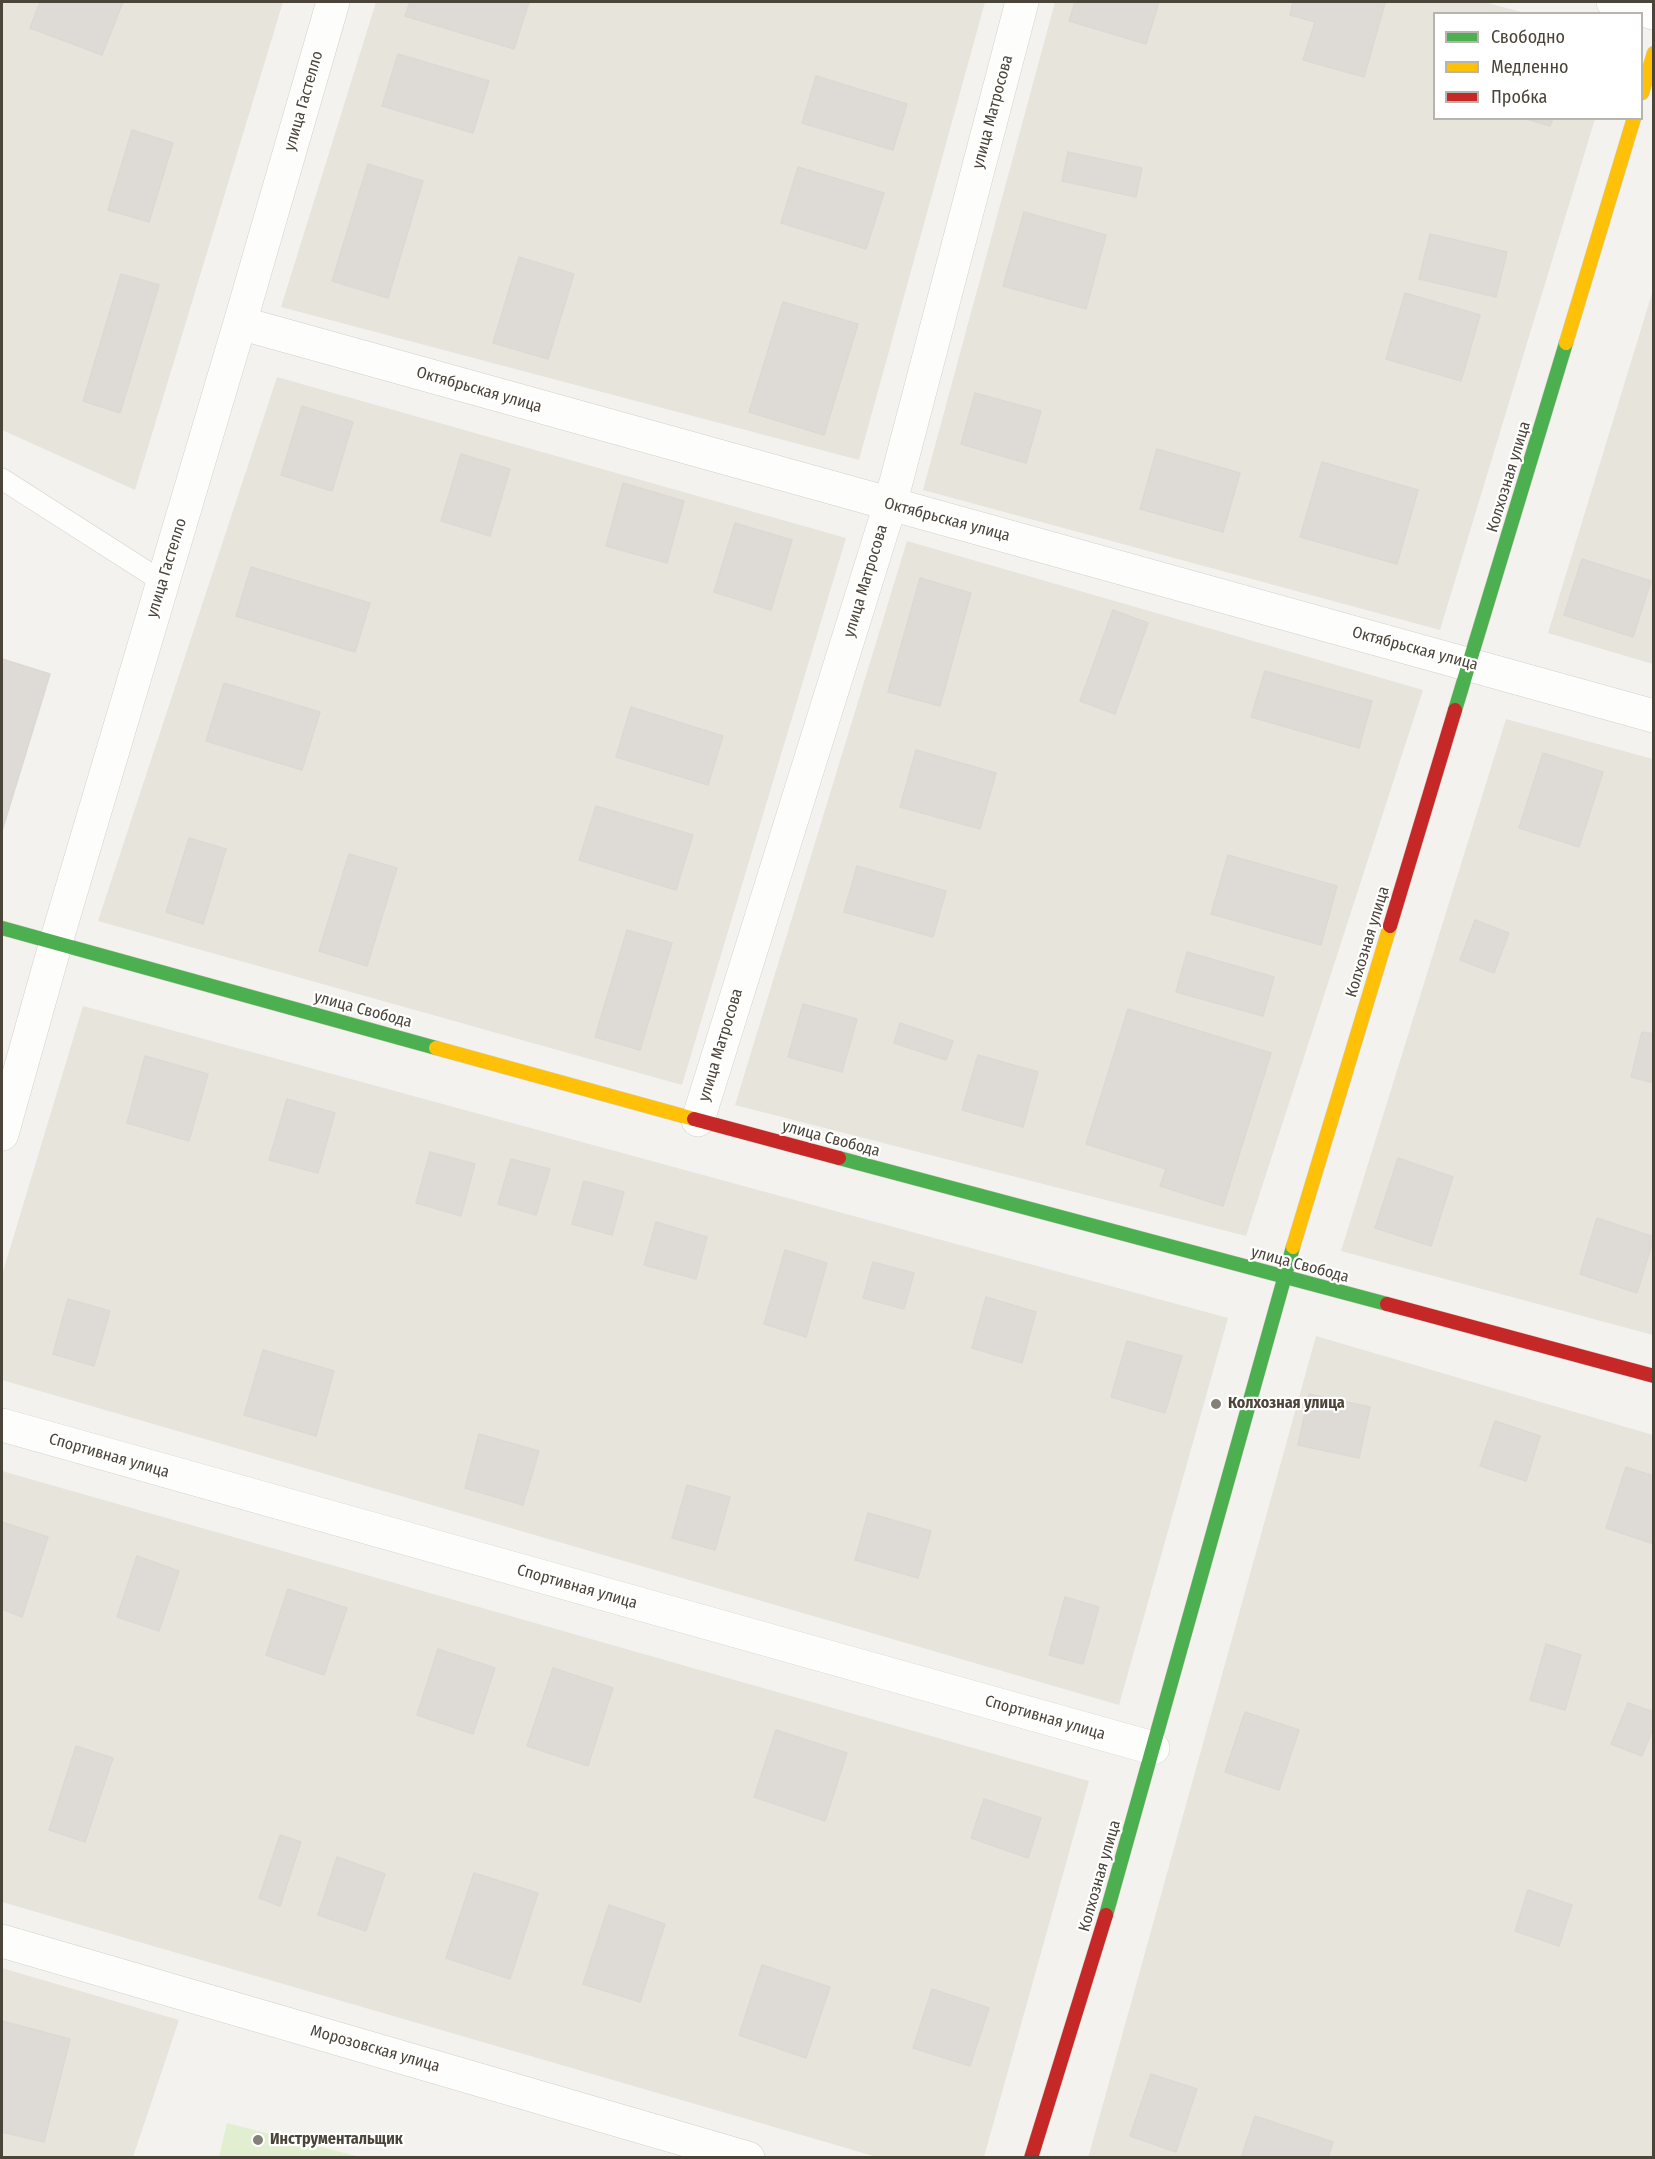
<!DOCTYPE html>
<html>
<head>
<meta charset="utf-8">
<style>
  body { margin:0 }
  #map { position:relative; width:1655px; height:2159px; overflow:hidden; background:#f4f2ee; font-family:"Fira Sans Condensed",sans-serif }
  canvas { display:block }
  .frame { position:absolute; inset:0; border:3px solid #4b4439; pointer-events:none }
  .legend { position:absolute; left:1433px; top:12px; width:210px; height:108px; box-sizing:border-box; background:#fff; border:2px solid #b7b4b0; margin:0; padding:8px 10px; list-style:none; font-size:18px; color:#4b4439 }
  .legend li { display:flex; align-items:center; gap:12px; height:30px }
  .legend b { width:30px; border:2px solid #b7b4b0 }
</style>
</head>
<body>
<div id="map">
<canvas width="1655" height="2159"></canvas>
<div class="frame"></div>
<ul class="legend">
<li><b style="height:8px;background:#4caf50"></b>Свободно</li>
<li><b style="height:8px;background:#ffc107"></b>Медленно</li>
<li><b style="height:8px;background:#c62828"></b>Пробка</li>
</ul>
</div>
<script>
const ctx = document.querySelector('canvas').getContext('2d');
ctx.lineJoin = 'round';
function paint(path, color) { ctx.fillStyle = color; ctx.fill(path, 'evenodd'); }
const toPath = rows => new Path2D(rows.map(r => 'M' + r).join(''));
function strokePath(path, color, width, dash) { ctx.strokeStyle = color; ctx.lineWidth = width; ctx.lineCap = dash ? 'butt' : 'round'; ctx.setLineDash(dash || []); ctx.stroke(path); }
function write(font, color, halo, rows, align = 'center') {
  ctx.font = font + ' "Fira Sans Condensed",sans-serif'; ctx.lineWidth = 4.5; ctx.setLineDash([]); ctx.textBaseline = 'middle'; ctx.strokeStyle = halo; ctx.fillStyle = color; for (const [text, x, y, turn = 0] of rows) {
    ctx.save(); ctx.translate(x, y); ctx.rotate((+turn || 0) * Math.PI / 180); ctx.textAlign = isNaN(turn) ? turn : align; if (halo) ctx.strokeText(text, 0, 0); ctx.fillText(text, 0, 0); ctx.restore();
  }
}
paint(toPath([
  [2,2,283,2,135,490,2,430],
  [376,2,985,2,859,460,281,307],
  [1055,2,1484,2,1525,13,1434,14,1434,118,1595,119,1440,630,923,490],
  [1653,290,1653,664,1548,633],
  [277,377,846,538,682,1085,98,921],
  [907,541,1423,690,1246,1236,735,1105],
  [1506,719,1653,759,1653,1335,1341,1251],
  [83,1006,1228,1318,1119,1705,2,1380,2,1275],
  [1316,1336,1653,1435,1653,2157,1088,2158],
  [2,1471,1089,1781,984,2157,877,2157,2,1902],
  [2,1968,179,2020,133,2157,2,2157]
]), '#e7e4dc');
paint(toPath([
  [227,2123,360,2157,219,2157]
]), '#e1eecf');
const building = toPath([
  [40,2,123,2,102,55,30,28,40,2],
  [410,2,529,2,514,49,405,16,410,2],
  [1075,2,1159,2,1146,44,1069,21,1075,2],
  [1293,2,1379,2,1385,3,1364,77,1303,60,1315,22,1290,15,1293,2],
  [398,54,489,81,473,133,382,106,398,54],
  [816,76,907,104,893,150,802,123,816,76],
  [1523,118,1553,118,1550,126,1523,118],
  [132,130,173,143,149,222,108,210,132,130],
  [1068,152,1142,168,1136,197,1062,181,1068,152],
  [368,164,423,181,388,298,332,281,368,164],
  [798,167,884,193,866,249,781,223,798,167],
  [1024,212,1106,235,1086,309,1003,286,1024,212],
  [1430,234,1507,252,1496,297,1419,279,1430,234],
  [519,257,574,274,548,359,493,343,519,257],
  [121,274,159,285,120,413,83,401,121,274],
  [1405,293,1480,315,1461,381,1386,359,1405,293],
  [783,302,858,324,824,435,749,412,783,302],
  [975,393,1041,411,1026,463,961,444,975,393],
  [302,406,353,422,332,491,281,475,302,406],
  [1157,449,1240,473,1223,532,1140,509,1157,449],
  [461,454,510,469,490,536,441,521,461,454],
  [1322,462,1418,490,1397,564,1300,537,1322,462],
  [623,483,684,501,667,563,606,546,623,483],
  [735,523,792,540,771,610,714,592,735,523],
  [1582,559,1651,581,1633,637,1564,615,1582,559],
  [251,567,370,603,355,652,236,616,251,567],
  [920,578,971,593,940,706,888,692,920,578],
  [1113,610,1148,623,1115,714,1080,701,1113,610],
  [2,659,50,674,2,831,2,659],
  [1265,671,1372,701,1359,748,1251,717,1265,671],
  [224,683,320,712,302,770,206,741,224,683],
  [631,707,723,736,708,785,616,757,631,707],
  [916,750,996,773,980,829,900,807,916,750],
  [1543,753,1603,772,1579,847,1519,828,1543,753],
  [596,806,693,835,676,890,579,860,596,806],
  [189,838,226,849,203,924,166,912,189,838],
  [349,854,397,868,367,966,319,951,349,854],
  [1228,855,1337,886,1321,945,1211,914,1228,855],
  [857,866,946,891,933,937,844,912,857,866],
  [1475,920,1509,933,1494,973,1460,960,1475,920],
  [627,930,672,943,640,1050,595,1037,627,930],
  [1187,952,1274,977,1263,1016,1176,992,1187,952],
  [803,1004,857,1019,842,1072,788,1057,803,1004],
  [1128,1009,1271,1053,1223,1206,1160,1186,1166,1169,1086,1144,1128,1009],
  [900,1023,953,1041,946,1060,894,1043,900,1023],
  [1642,1032,1654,1034,1654,1083,1631,1077,1642,1032],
  [978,1055,1038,1072,1023,1127,962,1110,978,1055],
  [145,1056,208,1074,189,1141,127,1123,145,1056],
  [287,1099,335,1113,318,1173,269,1160,287,1099],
  [430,1152,475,1164,461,1216,416,1203,430,1152],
  [1398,1158,1453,1177,1431,1246,1375,1228,1398,1158],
  [511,1159,550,1169,536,1215,498,1204,511,1159],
  [584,1181,624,1192,612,1235,572,1224,584,1181],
  [1597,1218,1654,1237,1637,1293,1580,1274,1597,1218],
  [656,1222,707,1237,696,1279,644,1265,656,1222],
  [785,1250,827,1263,806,1337,764,1324,785,1250],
  [873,1262,914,1273,904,1309,863,1298,873,1262],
  [986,1297,1036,1312,1022,1363,972,1348,986,1297],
  [68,1299,110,1311,94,1366,53,1354,68,1299],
  [1127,1341,1182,1356,1165,1413,1111,1397,1127,1341],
  [263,1350,334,1371,316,1436,244,1415,263,1350],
  [1309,1394,1370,1407,1359,1458,1298,1445,1309,1394],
  [1495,1421,1540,1436,1526,1481,1480,1466,1495,1421],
  [479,1434,539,1451,523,1505,465,1488,479,1434],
  [1626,1467,1654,1476,1654,1544,1606,1528,1626,1467],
  [687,1485,730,1497,715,1550,672,1538,687,1485],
  [868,1513,931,1531,918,1578,855,1560,868,1513],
  [2,1522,48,1537,22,1617,2,1609,2,1522],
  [137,1556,179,1571,159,1631,117,1617,137,1556],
  [288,1589,347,1608,324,1675,266,1655,288,1589],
  [1065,1597,1099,1607,1083,1664,1049,1655,1065,1597],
  [1546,1644,1581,1655,1565,1710,1530,1700,1546,1644],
  [438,1649,495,1668,473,1734,417,1715,438,1649],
  [553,1668,613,1688,588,1766,527,1746,553,1668],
  [1628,1703,1654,1712,1654,1726,1642,1756,1611,1744,1628,1703],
  [1245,1712,1299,1730,1279,1790,1225,1772,1245,1712],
  [776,1730,847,1753,825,1821,754,1797,776,1730],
  [76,1746,113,1758,85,1842,49,1830,76,1746],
  [984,1799,1041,1818,1028,1858,971,1838,984,1799],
  [280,1835,301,1842,280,1906,259,1898,280,1835],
  [337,1857,385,1874,366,1931,318,1915,337,1857],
  [474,1873,538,1893,510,1979,446,1958,474,1873],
  [1528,1890,1572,1905,1559,1946,1515,1931,1528,1890],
  [609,1905,665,1924,640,2002,583,1984,609,1905],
  [762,1965,830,1987,806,2058,739,2035,762,1965],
  [932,1989,989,2008,970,2066,913,2048,932,1989],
  [2,2021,70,2039,44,2142,2,2132,2,2021],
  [1151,2074,1197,2089,1176,2152,1130,2136,1151,2074],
  [1255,2116,1333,2142,1328,2158,1241,2158,1255,2116]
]);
paint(building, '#dedbd6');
strokePath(building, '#dcd9d4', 1.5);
const lane = toPath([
  [2,479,163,582]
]);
const street = toPath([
  [1613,2,1654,13],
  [240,323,1654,716],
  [698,1120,890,505,1022,2],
  [2,1134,56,942,240,323,333,2],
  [2,1425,1153,1748],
  [2,1941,748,2158]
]);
const fast = toPath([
  [1455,710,1566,343],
  [2,928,436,1048],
  [839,1158,1387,1304],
  [1106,1915,1293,1247]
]);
const slow = toPath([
  [1642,93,1654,53],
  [1566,343,1634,118],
  [436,1048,694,1119],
  [1293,1247,1390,926]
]);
const jam = toPath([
  [1390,926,1455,710],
  [694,1119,839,1158],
  [1387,1304,1654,1376],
  [1031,2158,1106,1915]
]);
strokePath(lane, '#d2d0cb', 22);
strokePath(street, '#d2d0cb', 34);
strokePath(fast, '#d3cfc5', 15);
strokePath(slow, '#d3cfc5', 15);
strokePath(jam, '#d3cfc5', 15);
strokePath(lane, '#fdfdfc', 21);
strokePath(street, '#fdfdfc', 33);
strokePath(fast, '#4caf50', 14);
strokePath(slow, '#ffc107', 14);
strokePath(jam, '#c62828', 14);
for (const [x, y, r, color] of [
  [1216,1404,6,"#868178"],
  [258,2140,6,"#868178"]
]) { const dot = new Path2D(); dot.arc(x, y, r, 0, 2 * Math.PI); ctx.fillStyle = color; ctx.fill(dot); strokePath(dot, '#fff', 2); }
write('16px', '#4b4439', '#fff', [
  ["улица Гастелло",304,101,-74],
  ["улица Матросова",993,112,-75],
  ["Октябрьская улица",479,390,16],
  ["Колхозная улица",1509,477,-73],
  ["Октябрьская улица",947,520,15],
  ["улица Гастелло",167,568,-73],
  ["улица Матросова",866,581,-73],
  ["Октябрьская улица",1415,649,15],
  ["Колхозная улица",1368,942,-73],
  ["улица Свобода",363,1010,15],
  ["улица Матросова",721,1045,-73],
  ["улица Свобода",831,1139,15],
  ["улица Свобода",1300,1265,15],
  ["Спортивная улица",109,1456,16],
  ["Спортивная улица",577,1587,16],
  ["Спортивная улица",1045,1718,16],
  ["Колхозная улица",1100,1876,-74],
  ["Морозовская улица",375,2049,16]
]);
write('bold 16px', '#4b4439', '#fff', [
  ["Колхозная улица",1228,1404],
  ["Инструментальщик",270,2140]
], 'left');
</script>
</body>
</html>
